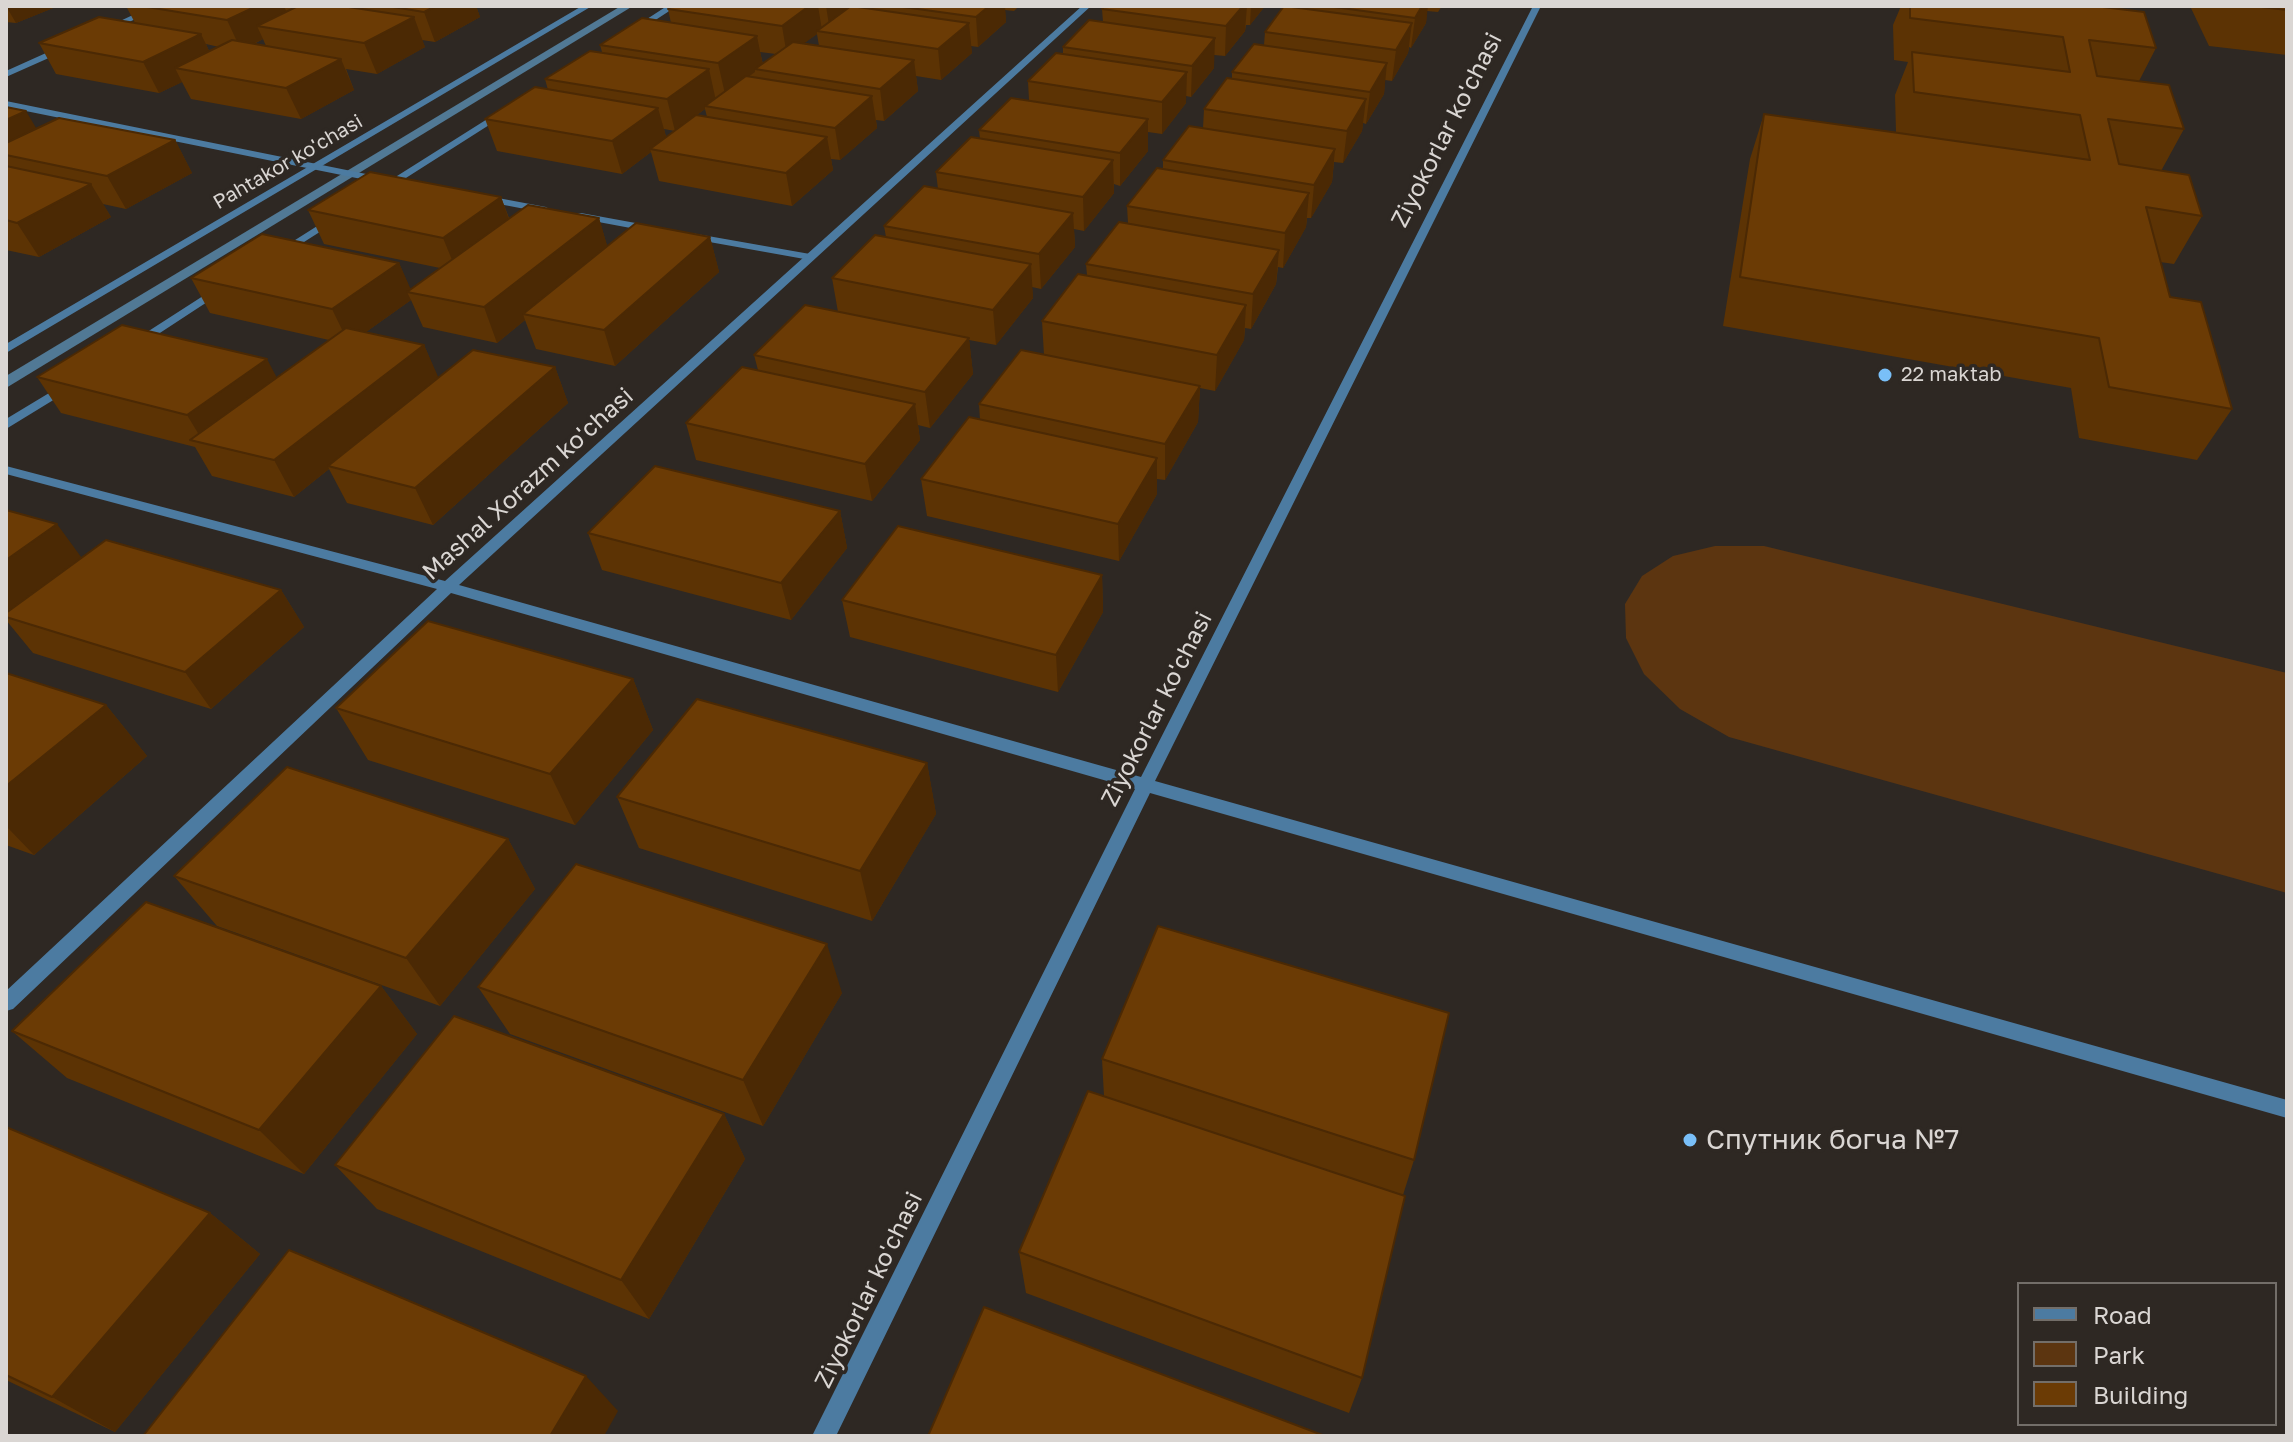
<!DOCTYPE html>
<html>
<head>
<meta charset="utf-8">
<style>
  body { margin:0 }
  #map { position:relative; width:2293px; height:1442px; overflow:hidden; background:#2e2823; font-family:"Golos Text",sans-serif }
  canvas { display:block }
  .frame { position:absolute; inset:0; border:8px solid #dad6d3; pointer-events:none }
  .legend { position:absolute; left:2017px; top:1282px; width:260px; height:144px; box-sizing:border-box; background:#2e2823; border:2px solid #736e69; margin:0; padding:10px 14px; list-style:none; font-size:24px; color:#dad6d3 }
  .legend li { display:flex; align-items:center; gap:16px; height:40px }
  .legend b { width:40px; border:2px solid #736e69 }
</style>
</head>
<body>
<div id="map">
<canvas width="2293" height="1442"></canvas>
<div class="frame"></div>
<ul class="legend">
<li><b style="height:10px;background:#4c7ba1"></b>Road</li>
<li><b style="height:22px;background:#5c3510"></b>Park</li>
<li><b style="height:22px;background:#6b3b05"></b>Building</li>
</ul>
</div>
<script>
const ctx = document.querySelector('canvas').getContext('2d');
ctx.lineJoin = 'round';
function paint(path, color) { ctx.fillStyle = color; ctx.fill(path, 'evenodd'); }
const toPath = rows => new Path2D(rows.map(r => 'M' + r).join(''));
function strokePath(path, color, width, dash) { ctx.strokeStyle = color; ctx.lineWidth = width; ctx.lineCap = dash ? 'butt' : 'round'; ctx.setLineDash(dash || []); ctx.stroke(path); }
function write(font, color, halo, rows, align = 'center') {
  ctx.font = font + ' "Golos Text",sans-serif'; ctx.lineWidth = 7; ctx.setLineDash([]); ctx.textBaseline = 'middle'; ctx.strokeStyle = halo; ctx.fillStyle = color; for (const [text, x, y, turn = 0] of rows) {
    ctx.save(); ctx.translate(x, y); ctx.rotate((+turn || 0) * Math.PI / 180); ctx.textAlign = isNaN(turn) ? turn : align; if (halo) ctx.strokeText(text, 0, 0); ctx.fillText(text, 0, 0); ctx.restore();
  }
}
paint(toPath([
  [1715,546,1764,546,2287,673,2287,893,1729,737,1680,709,1644,674,1626,638,1625,604,1642,576,1673,556]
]), '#5c3510');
paint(toPath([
  [621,6,633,6,6,388,6,376,621,6]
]), '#517995');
paint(toPath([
  [6,101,381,177,386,180,381,183,6,107,6,101],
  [482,195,546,207,551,210,546,213,478,200,478,196,482,195],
  [581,213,652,226,657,229,652,232,577,218,577,214,581,213],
  [691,233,810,254,815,257,810,260,687,238,687,234,691,233]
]), '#4c7ba1');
paint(toPath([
  [152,6,163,6,108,32,101,30,152,6],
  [582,6,592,6,6,353,6,344,582,6],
  [667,6,677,6,637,32,630,30,667,6],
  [1082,6,1091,6,459,585,1141,777,1533,6,1541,6,1155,781,2287,1100,2287,1118,1150,793,836,1436,812,1436,1135,789,451,593,13,1009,6,1011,6,991,437,589,6,474,6,466,445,581,1082,6],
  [66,44,69,45,69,49,6,77,6,71,66,44],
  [500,111,508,113,387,190,378,188,500,111],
  [333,216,337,217,337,221,282,256,273,254,333,216],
  [217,287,227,289,140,346,136,347,130,343,217,287],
  [69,381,73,382,73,388,6,429,6,419,69,381]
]), '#4c7ba1');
paint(toPath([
  [6,6,58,6,16,23,6,22],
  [126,6,476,6,480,17,435,42,422,40,425,47,377,74,346,69,354,90,301,119,191,99,182,82,159,93,56,74,39,43,135,23],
  [263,39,266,46,254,44],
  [206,44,219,47,209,51],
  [672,6,854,6,859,7,859,6,1019,6,1014,11,1005,10,1006,22,978,47,971,46,972,53,941,80,916,76,918,91,884,121,876,120,877,128,840,160,831,159,833,170,792,206,659,181,651,152,622,174,497,151,485,119,548,90,545,79,602,52,600,45,671,23,668,9],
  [817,34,819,46,804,43],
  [760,52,776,54,763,64],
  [705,109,707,117,697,115],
  [664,129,675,131,666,137],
  [1105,6,1265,6,1250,25,1246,25,1245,31,1225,56,1214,55,1214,68,1191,97,1186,96,1186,103,1162,134,1148,132,1148,151,1120,186,1114,184,1114,193,1084,231,1074,229,1075,247,1041,289,1032,287,1033,298,996,345,969,340,973,374,930,428,918,425,920,440,872,501,696,460,686,423,758,370,754,355,838,312,832,278,886,237,884,226,938,189,936,172,980,139,979,130,1029,100,1028,81,1063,54,1063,47,1103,22,1102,9],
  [1288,6,1442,6,1438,12,1427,11,1426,23,1411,48,1409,47,1408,53,1392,81,1385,80,1384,94,1366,124,1363,123,1362,131,1343,163,1334,162,1332,182,1311,218,1307,218,1306,227,1283,268,1278,267,1276,284,1251,329,1245,328,1244,340,1215,391,1200,388,1198,422,1165,480,1157,479,1157,494,1119,561,927,516,921,479,980,420,979,404,1044,355,1042,321,1087,275,1086,264,1128,223,1127,206,1163,169,1163,160,1203,128,1204,109,1232,79,1232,72,1264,45,1265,32],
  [1901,6,2094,6,2156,48,2139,81,2184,129,2161,171,2202,216,2174,264,2160,262,2170,297,2232,409,2197,460,2079,438,2071,388,1723,326,1750,159,1764,114,1896,132,1895,95,1908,62,1894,60,1893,25],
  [2190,6,2287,6,2287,55,2209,46],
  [6,107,37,129,175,140,192,173,126,209,103,204,111,217,39,257,6,250],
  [501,197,509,218,599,218,607,246,710,237,719,272,615,366,536,349,525,320,497,343,423,327,411,300,366,332,424,345,438,378,555,367,568,403,433,525,347,503,329,469,294,497,212,476,195,447,61,413,37,377,277,377,329,340,210,313,191,278,399,263,410,289,440,268,324,244,308,210],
  [6,510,82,558,281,590,304,627,211,709,33,653,6,620],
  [840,511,847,548,791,620,602,570,588,533],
  [1102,575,1103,612,1058,692,850,637,842,600],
  [6,673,106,705,147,756,34,855,6,845],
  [633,679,653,730,575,825,368,760,336,708],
  [927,763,936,814,872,921,639,848,617,797],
  [508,839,535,889,440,1006,217,926,174,876],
  [381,986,417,1034,304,1174,67,1078,12,1031],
  [478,987,842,993,763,1126,510,1034],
  [1102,1059,1414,1160,1403,1195,1362,1378,1349,1413,1026,1293,1019,1252,1104,1096],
  [724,1114,745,1159,649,1319,377,1209,335,1165],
  [6,1127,210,1213,260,1254,115,1432,6,1380]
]), '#5c3304');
paint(toPath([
  [6,6,58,6,16,23],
  [257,6,284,6,292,25,257,26,263,39,241,50,227,20],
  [436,6,476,6,480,17,435,42,424,12],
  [809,6,818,6,822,30,817,31,817,34,787,56,782,26],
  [826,6,854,6,829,25],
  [989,6,1005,6,1006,22,978,47,976,17],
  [1243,6,1247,6,1245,31,1225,56,1226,26],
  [1251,6,1265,6,1250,25],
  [1422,6,1428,6,1426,23,1411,48,1415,18],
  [414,17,425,47,377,74,364,43],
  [969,23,972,53,941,80,938,49],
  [1412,23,1408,53,1392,81,1396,50],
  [201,34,216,65,175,68,182,82,159,93,143,62],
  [757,36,763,66,755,69,755,72,725,94,718,63],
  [1215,38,1214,68,1191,97,1192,66],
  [341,59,354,90,301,119,286,88],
  [914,60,918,91,884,121,880,89],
  [1387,63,1384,94,1366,124,1370,92],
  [709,69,716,101,705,106,705,109,675,131,667,99],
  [1187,72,1186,103,1162,134,1162,102],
  [872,96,877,128,840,160,835,128],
  [1366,99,1362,131,1343,163,1347,131],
  [658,108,667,140,650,149,651,152,622,174,612,141],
  [26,111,45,143,6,155,6,120],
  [1148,119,1148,151,1120,186,1120,153],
  [827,137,833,170,792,206,786,173],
  [175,140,192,173,126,209,107,176],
  [1335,149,1332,182,1311,218,1314,185],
  [1113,160,1114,193,1084,231,1083,197],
  [91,184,111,217,39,257,17,223],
  [1309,193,1306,227,1283,268,1285,233],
  [501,197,513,231,457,272,443,238],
  [1073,213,1075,247,1041,289,1039,254],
  [599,218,609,252,523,314,525,320,497,343,484,307],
  [710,237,719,272,615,366,604,330],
  [1279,250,1276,284,1251,329,1253,294],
  [399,263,412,292,407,292,411,300,349,344,332,309],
  [1031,264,1033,298,996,345,993,310],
  [1246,305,1244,340,1215,391,1217,355],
  [969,338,973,374,930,428,925,392],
  [424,345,440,381,328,466,329,469,294,497,274,460],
  [267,359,286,395,204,443,187,415],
  [555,367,568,403,433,525,415,488],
  [1200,386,1198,422,1165,480,1165,444],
  [915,404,920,440,872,501,865,464],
  [1157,458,1157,494,1119,561,1118,524],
  [840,511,847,548,791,620,781,583],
  [57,524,84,561,6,617,6,560],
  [1102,575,1103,612,1058,692,1056,655],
  [281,590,304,627,211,709,185,672],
  [633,679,653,730,575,825,550,774],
  [106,705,147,756,34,855,6,826,6,786],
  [927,763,936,814,872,921,860,871],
  [508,839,535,889,440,1006,406,958],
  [827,944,842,993,763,1126,743,1080],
  [381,986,417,1034,304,1174,259,1130],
  [724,1114,745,1159,649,1319,621,1280],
  [210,1213,260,1254,115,1432,52,1397],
  [586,1376,618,1411,604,1436,550,1436]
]), '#4b2904');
const building = toPath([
  [141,6,257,6,227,20,141,6],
  [298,6,342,6,414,17,364,43,257,26,298,6],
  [387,6,436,6,424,12,387,6],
  [672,6,809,6,782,26,668,9,672,6],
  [851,6,969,23,938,49,817,31,851,6],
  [896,6,989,6,976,17,896,6],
  [1105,6,1243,6,1226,26,1102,9,1105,6],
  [1284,6,1412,23,1396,50,1265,32,1284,6],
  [1327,6,1422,6,1415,18,1327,6],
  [1910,6,2094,6,2144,12,2156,48,2089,40,2097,76,2169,85,2184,129,2108,119,2119,164,2189,175,2202,216,2146,207,2170,297,2201,302,2232,409,2109,387,2099,338,1740,277,1764,114,2090,160,2080,115,1914,92,1912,52,2070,72,2063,37,1910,18,1910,6],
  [2253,6,2287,6,2287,10,2253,6],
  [99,17,201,34,143,62,39,43,99,17],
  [642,18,757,36,718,63,600,45,642,18],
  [1089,20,1215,38,1192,66,1063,47,1089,20],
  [232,40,341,59,286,88,175,68,232,40],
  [793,42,914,60,880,89,755,69,793,42],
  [1254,44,1387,63,1370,92,1232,72,1254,44],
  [590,51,709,69,667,99,545,79,590,51],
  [1056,53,1187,72,1162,102,1028,81,1056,53],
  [746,76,872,96,835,128,705,106,746,76],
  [1227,78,1366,99,1347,131,1204,109,1227,78],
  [535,87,658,108,612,141,485,119,535,87],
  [1011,98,1148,119,1120,153,979,130,1011,98],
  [6,107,26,111,6,120,6,107],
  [696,115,827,137,786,173,650,149,696,115],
  [59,118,175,140,107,176,6,155,6,143,59,118],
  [1189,126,1335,149,1314,185,1163,160,1189,126],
  [971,137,1113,160,1083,197,936,172,971,137],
  [6,166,91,184,17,223,6,220,6,166],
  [1157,168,1309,193,1285,233,1127,206,1157,168],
  [370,172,501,197,443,238,308,210,370,172],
  [924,186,1073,213,1039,254,884,226,924,186],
  [528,205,599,218,484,307,407,292,528,205],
  [1119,222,1279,250,1253,294,1086,264,1119,222],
  [636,223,710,237,604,330,523,314,636,223],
  [262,234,399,263,332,309,191,278,262,234],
  [875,235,1031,264,993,310,832,278,875,235],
  [1078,274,1246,305,1217,355,1042,321,1078,274],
  [805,305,969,338,925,392,754,355,805,305],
  [122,325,267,359,187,415,37,377,122,325],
  [346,328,424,345,274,460,190,440,346,328],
  [473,350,555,367,415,488,328,466,473,350],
  [1021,350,1200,386,1165,444,979,404,1021,350],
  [742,367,915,404,865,464,686,423,742,367],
  [969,417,1157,458,1118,524,921,479,969,417],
  [655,466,840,511,781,583,588,533,655,466],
  [6,510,57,524,6,560,6,510],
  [898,526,1102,575,1056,655,842,600,898,526],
  [106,540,281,590,185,672,6,617,6,613,106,540],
  [428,621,633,679,550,774,336,708,428,621],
  [6,673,106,705,6,786,6,673],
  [697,699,927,763,860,871,617,797,697,699],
  [287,767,508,839,406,958,174,876,287,767],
  [576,864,827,944,743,1080,478,987,576,864],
  [146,902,381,986,259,1130,12,1031,146,902],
  [1158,926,1449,1013,1414,1160,1102,1059,1158,926],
  [454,1016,724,1114,621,1280,335,1165,454,1016],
  [1088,1091,1405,1196,1362,1378,1019,1252,1088,1091],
  [6,1127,210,1213,52,1397,6,1375,6,1127],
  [289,1250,586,1376,550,1436,143,1436,289,1250],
  [984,1307,1325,1436,928,1436,984,1307]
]);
paint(building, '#6b3b05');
strokePath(building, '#4b2904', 2);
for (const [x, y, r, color] of [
  [1885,375,8,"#79bff8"],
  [1690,1140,8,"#79bff8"]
]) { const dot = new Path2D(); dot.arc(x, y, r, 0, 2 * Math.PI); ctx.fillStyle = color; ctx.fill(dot); strokePath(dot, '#2e2823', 3); }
write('20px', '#dad6d3', '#2e2823', [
  ["Pahtakor ko'chasi",288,162,-30]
]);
write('20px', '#dad6d3', '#2e2823', [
  ["22 maktab",1901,375]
], 'left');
write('24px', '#dad6d3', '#2e2823', [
  ["Ziyokorlar ko'chasi",1447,130,-63],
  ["Mashal Xorazm ko'chasi",528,484,-42],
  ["Ziyokorlar ko'chasi",1157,709,-63],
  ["Ziyokorlar ko'chasi",869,1290,-64]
]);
write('28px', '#dad6d3', '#2e2823', [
  ["Спутник богча №7",1706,1140]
], 'left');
</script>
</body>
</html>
